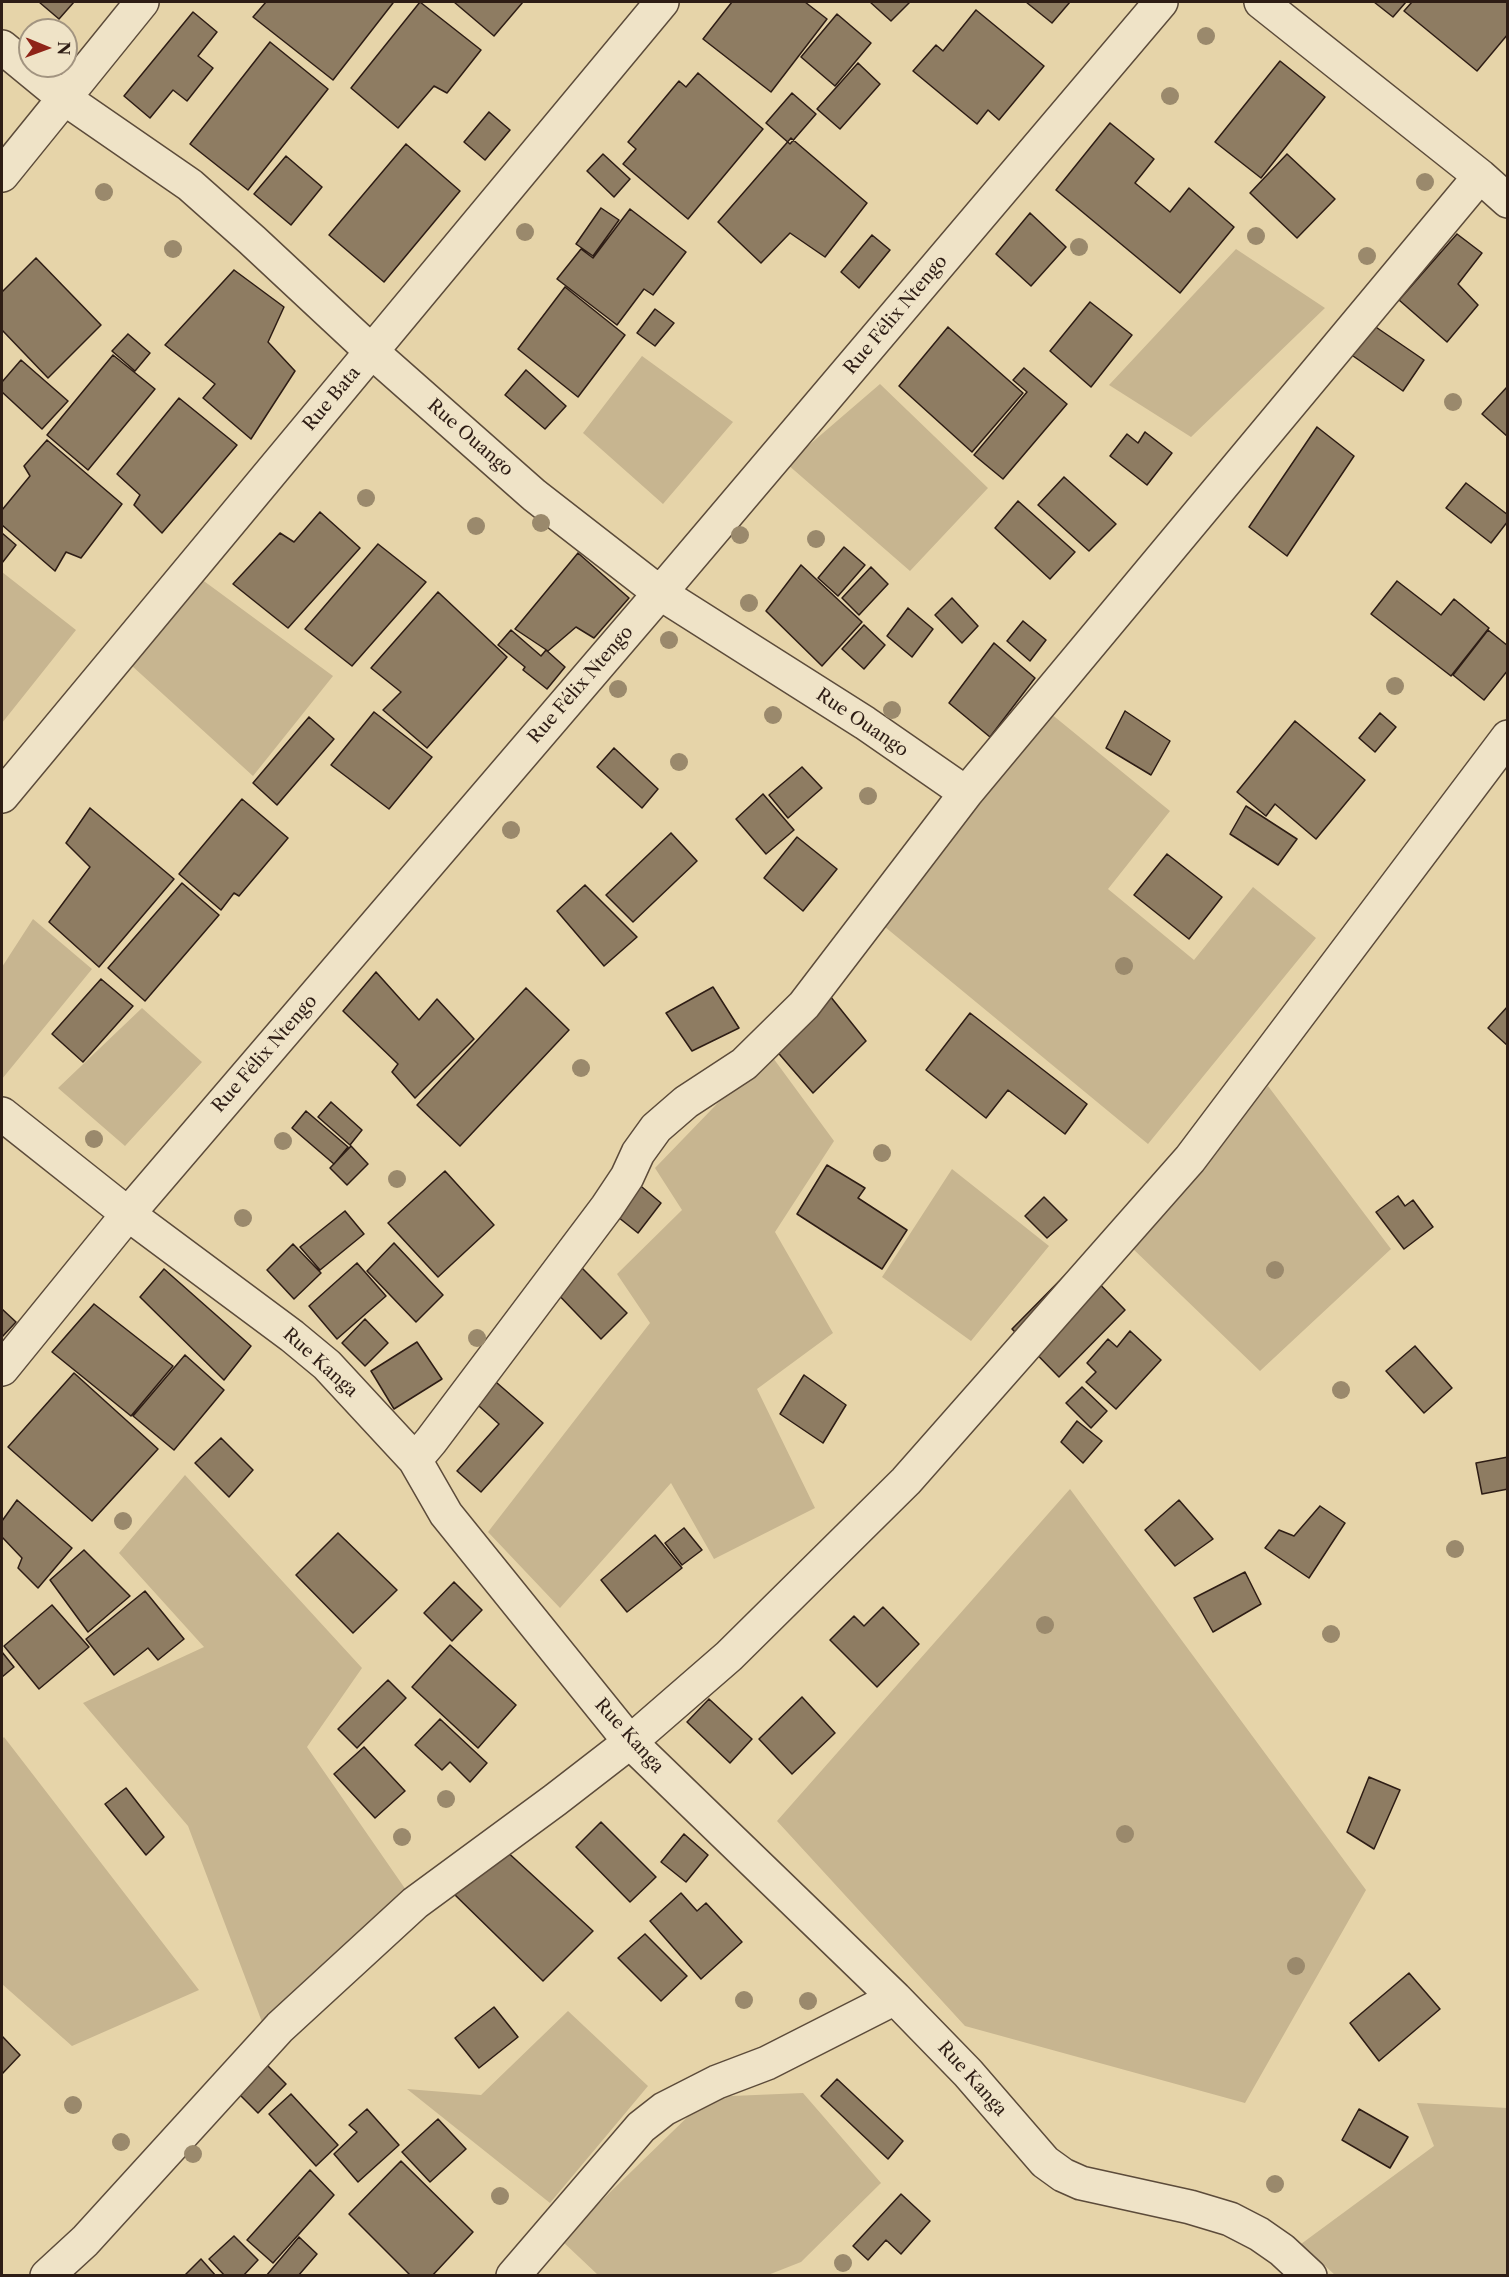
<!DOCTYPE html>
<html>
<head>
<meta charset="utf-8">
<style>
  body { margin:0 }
  #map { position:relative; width:1509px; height:2277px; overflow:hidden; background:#e6d4a9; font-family:"Libre Caslon Text",serif }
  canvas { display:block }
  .frame { position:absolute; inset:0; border:3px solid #2e1d15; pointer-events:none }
  .north { position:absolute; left:18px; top:18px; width:60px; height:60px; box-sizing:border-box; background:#efe3c7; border:2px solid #a29480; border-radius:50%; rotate:91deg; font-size:16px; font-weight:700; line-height:24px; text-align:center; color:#2e1d15 }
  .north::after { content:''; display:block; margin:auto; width:21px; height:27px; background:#8f2418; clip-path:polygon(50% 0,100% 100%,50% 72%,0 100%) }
</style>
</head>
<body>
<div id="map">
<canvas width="1509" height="2277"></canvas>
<div class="frame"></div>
<div class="north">N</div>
</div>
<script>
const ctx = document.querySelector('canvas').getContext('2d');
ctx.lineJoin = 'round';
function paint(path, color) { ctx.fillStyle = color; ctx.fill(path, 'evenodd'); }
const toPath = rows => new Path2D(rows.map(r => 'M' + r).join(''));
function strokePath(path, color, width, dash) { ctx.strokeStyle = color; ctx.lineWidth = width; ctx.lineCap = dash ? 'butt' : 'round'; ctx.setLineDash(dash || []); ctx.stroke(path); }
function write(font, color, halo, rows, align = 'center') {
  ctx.font = font + ' "Libre Caslon Text",serif'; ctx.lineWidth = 6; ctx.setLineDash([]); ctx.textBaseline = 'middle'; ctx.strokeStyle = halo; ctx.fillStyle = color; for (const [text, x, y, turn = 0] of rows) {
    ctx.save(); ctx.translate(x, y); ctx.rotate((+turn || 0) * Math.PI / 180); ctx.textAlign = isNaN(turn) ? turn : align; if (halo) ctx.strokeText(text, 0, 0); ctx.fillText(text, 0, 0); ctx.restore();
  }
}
paint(toPath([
  [1236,249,1325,308,1191,437,1109,385],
  [642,356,733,422,663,504,583,433],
  [880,384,988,488,910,571,787,464],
  [178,562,333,676,253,776,109,645],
  [2,572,76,630,2,723],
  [1050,713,1170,811,1108,889,1194,960,1253,887,1316,938,1148,1144,879,922],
  [33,919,92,969,2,1079,2,967],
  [142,1008,202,1062,125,1146,58,1088],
  [768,1051,834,1141,775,1232,833,1333,757,1389,815,1508,714,1559,671,1483,560,1608,488,1532,650,1323,617,1274,682,1210,655,1168],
  [1268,1086,1391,1249,1260,1371,1130,1246],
  [952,1169,1049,1246,971,1341,882,1277],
  [185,1475,362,1668,307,1747,406,1890,262,2022,188,1826,83,1703,204,1647,119,1553],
  [1070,1489,1366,1890,1245,2103,965,2026,777,1821],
  [4,1737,199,1990,72,2046,2,1984,2,1739],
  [568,2011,648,2086,550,2203,407,2089,481,2095],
  [803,2093,881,2183,801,2262,768,2275,598,2275,561,2240,708,2097],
  [1417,2103,1507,2108,1507,2275,1335,2275,1301,2244,1434,2146]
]), '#c7b590');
const building = toPath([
  [39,2,74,2,59,19,39,2],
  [266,2,391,2,393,3,333,80,253,17,266,2],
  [420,2,481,50,447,93,434,86,398,128,351,88,420,2],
  [454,2,523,2,494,36,454,2],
  [732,2,805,2,827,19,771,92,703,39,732,2],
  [870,2,910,2,891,21,870,2],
  [1026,2,1070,2,1052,23,1026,2],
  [1374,2,1406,2,1393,17,1374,2],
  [1412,2,1508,2,1508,34,1477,71,1404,11,1412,2],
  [976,10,1044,66,999,120,988,110,977,124,913,71,936,45,943,51,976,10],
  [193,12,217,32,198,56,213,68,187,101,173,90,150,118,124,96,193,12],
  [837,14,871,43,835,86,801,57,837,14],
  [270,42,328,89,248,190,190,144,270,42],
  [1280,61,1325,97,1261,178,1215,142,1280,61],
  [858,63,880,84,840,129,817,109,858,63],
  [698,73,763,129,688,219,623,164,636,149,628,142,679,81,686,87,698,73],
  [792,93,816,114,790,144,766,123,792,93],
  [489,112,510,130,485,160,464,142,489,112],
  [1110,123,1154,159,1135,183,1170,212,1189,188,1234,227,1180,293,1056,190,1110,123],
  [791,138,867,203,825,257,790,233,761,263,718,222,791,138],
  [406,144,460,191,384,282,329,235,406,144],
  [603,154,630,179,614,197,587,171,603,154],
  [1287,154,1335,199,1297,238,1250,193,1287,154],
  [286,156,322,187,291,225,254,194,286,156],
  [601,208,619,220,593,256,576,244,601,208],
  [630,209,686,252,653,295,644,289,617,325,557,279,581,249,593,258,630,209],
  [1030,213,1066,247,1031,286,996,254,1030,213],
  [1457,234,1482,253,1458,284,1478,305,1447,342,1399,300,1457,234],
  [872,235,890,250,859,288,841,272,872,235],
  [36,258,101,325,48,378,2,330,2,292,36,258],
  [234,270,284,307,268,342,295,371,251,439,203,398,215,384,165,345,234,270],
  [565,287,625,335,578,397,518,349,565,287],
  [1090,302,1132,335,1091,387,1050,351,1090,302],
  [655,309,674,323,655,346,637,333,655,309],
  [1367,321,1424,360,1403,391,1346,351,1367,321],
  [948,327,1023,393,972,452,899,386,948,327],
  [128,334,150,353,135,371,112,351,128,334],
  [113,355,155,389,88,470,47,435,113,355],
  [21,360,68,401,42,429,2,392,2,382,21,360],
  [1024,368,1067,404,1003,479,974,455,1027,392,1013,380,1024,368],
  [526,370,566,406,545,429,505,395,526,370],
  [1507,387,1508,388,1508,437,1482,414,1507,387],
  [179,398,237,445,162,533,134,505,140,495,117,474,179,398],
  [1317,427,1354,456,1287,556,1249,527,1317,427],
  [1145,432,1172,453,1147,485,1110,456,1127,434,1138,443,1145,432],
  [47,440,122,504,81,558,66,552,55,571,2,525,2,510,30,476,24,466,47,440],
  [1064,477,1116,524,1089,551,1038,505,1064,477],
  [1466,483,1508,515,1508,521,1491,543,1446,508,1466,483],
  [1018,501,1075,552,1050,579,995,528,1018,501],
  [320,512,360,548,288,628,233,584,280,533,294,542,320,512],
  [2,533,16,545,2,563,2,533],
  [378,544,426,582,352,666,305,629,378,544],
  [844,547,865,565,838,596,818,578,844,547],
  [578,553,629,598,594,638,576,627,548,651,515,629,578,553],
  [801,565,862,622,822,666,766,611,801,565],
  [871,567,888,584,859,615,842,598,871,567],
  [1397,581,1441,615,1454,599,1489,628,1451,676,1371,614,1397,581],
  [438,592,507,657,427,748,383,710,401,692,371,668,438,592],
  [952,598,978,626,962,643,935,615,952,598],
  [908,608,933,629,912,657,887,636,908,608],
  [1023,621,1046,640,1030,661,1007,641,1023,621],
  [864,625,885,645,864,669,842,649,864,625],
  [511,630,541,656,546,650,565,667,547,689,523,670,525,667,498,645,511,630],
  [1488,630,1508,646,1508,670,1484,700,1453,675,1488,630],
  [994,643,1035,678,990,737,949,703,994,643],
  [1125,711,1170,741,1151,775,1106,748,1125,711],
  [374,712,432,757,389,809,331,765,374,712],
  [1380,713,1396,727,1375,752,1359,738,1380,713],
  [309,717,334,739,277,805,253,783,309,717],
  [1295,721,1365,780,1316,839,1275,804,1266,816,1237,792,1295,721],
  [614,748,658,789,642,808,597,767,614,748],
  [802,767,822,788,788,818,769,795,802,767],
  [763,794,794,830,766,854,736,819,763,794],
  [242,799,288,838,239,896,234,893,221,910,179,874,242,799],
  [1246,806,1297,839,1278,865,1230,834,1246,806],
  [90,808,174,879,99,967,49,922,90,867,66,843,90,808],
  [671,833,697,861,633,922,606,895,671,833],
  [797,837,837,869,803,911,764,878,797,837],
  [1167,854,1222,897,1189,939,1134,895,1167,854],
  [182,883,219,915,145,1001,108,968,182,883],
  [585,885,637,937,604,966,557,911,585,885],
  [376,972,419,1020,437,999,474,1039,415,1098,392,1072,398,1064,343,1011,376,972],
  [101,979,133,1006,83,1062,52,1034,101,979],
  [713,987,739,1028,692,1051,666,1013,713,987],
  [526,988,569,1030,460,1146,417,1105,526,988],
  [830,996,866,1041,813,1093,774,1048,830,996],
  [1508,1006,1508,1046,1488,1028,1508,1006],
  [970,1013,1087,1104,1065,1134,1008,1090,986,1118,926,1070,970,1013],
  [331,1102,362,1130,350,1145,318,1117,331,1102],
  [306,1111,348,1147,334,1164,292,1128,306,1111],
  [351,1146,368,1164,347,1185,330,1168,351,1146],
  [827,1165,865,1188,858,1198,907,1230,882,1269,797,1214,827,1165],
  [445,1171,494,1225,438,1277,388,1223,445,1171],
  [630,1177,661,1203,638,1233,608,1209,630,1177],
  [1398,1196,1405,1206,1413,1200,1433,1227,1404,1249,1376,1212,1398,1196],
  [1044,1197,1067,1220,1047,1238,1025,1216,1044,1197],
  [345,1211,364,1234,320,1270,300,1247,345,1211],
  [394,1243,443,1295,416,1322,367,1271,394,1243],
  [293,1244,321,1273,294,1299,267,1270,293,1244],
  [575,1261,627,1313,601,1339,551,1287,575,1261],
  [1078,1262,1125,1310,1059,1377,1012,1329,1078,1262],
  [357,1263,386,1296,337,1339,309,1306,357,1263],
  [164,1269,251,1346,224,1380,140,1297,164,1269],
  [94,1304,173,1366,131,1416,52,1352,94,1304],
  [2,1309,16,1322,2,1337,2,1309],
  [365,1319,388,1343,365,1366,342,1343,365,1319],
  [1130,1331,1161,1360,1116,1409,1086,1382,1096,1372,1087,1363,1108,1339,1117,1347,1130,1331],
  [417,1342,442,1379,394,1409,371,1371,417,1342],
  [1415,1346,1452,1388,1424,1413,1386,1371,1415,1346],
  [185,1355,224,1390,174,1450,133,1416,185,1355],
  [74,1373,158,1449,92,1521,8,1447,74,1373],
  [804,1375,846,1405,823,1443,780,1414,804,1375],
  [489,1376,543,1423,481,1492,457,1471,499,1424,470,1398,489,1376],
  [1082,1387,1107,1411,1091,1428,1066,1403,1082,1387],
  [1077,1421,1102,1441,1083,1463,1061,1442,1077,1421],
  [221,1438,253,1470,229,1497,195,1463,221,1438],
  [1508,1457,1508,1489,1482,1494,1476,1463,1508,1457],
  [17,1500,72,1548,38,1588,18,1568,22,1558,2,1537,2,1521,17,1500],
  [1179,1500,1213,1539,1175,1566,1145,1530,1179,1500],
  [1320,1506,1345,1523,1309,1578,1265,1548,1279,1530,1294,1536,1320,1506],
  [684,1528,702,1550,682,1565,665,1543,684,1528],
  [338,1533,397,1590,353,1633,296,1575,338,1533],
  [655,1535,682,1568,627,1612,601,1580,655,1535],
  [84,1550,130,1596,88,1632,50,1580,84,1550],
  [1245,1572,1261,1604,1213,1632,1194,1598,1245,1572],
  [454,1582,482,1610,452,1641,424,1613,454,1582],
  [145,1591,184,1639,158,1660,148,1648,114,1675,86,1639,145,1591],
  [52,1605,89,1647,39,1689,4,1646,52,1605],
  [883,1607,919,1644,877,1687,830,1640,854,1616,864,1626,883,1607],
  [450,1645,516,1705,478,1748,412,1687,450,1645],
  [2,1652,14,1667,2,1677,2,1652],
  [388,1680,406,1698,357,1748,338,1729,388,1680],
  [802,1697,835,1733,792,1774,759,1739,802,1697],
  [709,1699,752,1739,730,1763,687,1722,709,1699],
  [440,1719,487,1763,470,1782,450,1762,442,1770,415,1745,440,1719],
  [364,1747,405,1791,375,1818,334,1774,364,1747],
  [1369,1777,1400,1790,1374,1849,1347,1832,1369,1777],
  [126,1788,164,1837,146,1855,105,1804,126,1788],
  [601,1822,656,1877,630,1902,576,1847,601,1822],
  [684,1834,708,1855,686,1882,661,1862,684,1834],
  [503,1848,593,1931,543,1981,454,1894,503,1848],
  [681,1893,697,1911,706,1903,742,1942,701,1979,650,1921,681,1893],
  [645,1934,687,1976,661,2001,618,1958,645,1934],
  [1409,1973,1440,2009,1379,2061,1350,2023,1409,1973],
  [494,2007,518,2037,479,2068,455,2038,494,2007],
  [2,2036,20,2055,2,2074,2,2036],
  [264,2062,286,2084,258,2113,235,2090,264,2062],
  [837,2079,903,2141,888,2159,821,2096,837,2079],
  [291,2094,338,2145,316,2166,269,2114,291,2094],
  [367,2109,399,2145,358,2182,334,2154,357,2132,349,2125,367,2109],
  [1359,2109,1408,2137,1390,2168,1342,2140,1359,2109],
  [438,2119,466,2149,430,2182,402,2152,438,2119],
  [401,2161,473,2232,432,2276,411,2276,349,2214,401,2161],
  [310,2170,334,2195,273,2263,247,2240,310,2170],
  [901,2194,930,2221,901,2254,886,2240,868,2260,853,2246,901,2194],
  [234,2236,258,2260,243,2276,225,2276,209,2259,234,2236],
  [299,2237,317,2254,298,2276,266,2276,299,2237],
  [201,2259,216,2276,184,2276,201,2259]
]);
paint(building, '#8e7c62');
strokePath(building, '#2e1d15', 1.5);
const minor = toPath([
  [1261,2,1480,176,1508,201],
  [2,47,64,98,190,185,252,240,371,351,534,495,660,593,865,723,966,793],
  [2,175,142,2],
  [2,796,662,2],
  [2,1114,128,1214,292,1336,327,1365,415,1460,446,1514,630,1742,895,1998,968,2073,1045,2162,1063,2175,1081,2183,1190,2207,1230,2219,1259,2234,1282,2250,1310,2276],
  [2,1369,128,1214,660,593,1161,2],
  [415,1460,431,1441,607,1207,627,1177,638,1153,656,1128,686,1102,744,1064,804,1005,966,793,1480,176],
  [47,2276,85,2241,280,2027,415,1903,555,1800,630,1742,729,1656,906,1481,1190,1159,1508,737],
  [513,2276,641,2127,664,2109,717,2082,767,2063,895,1998]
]);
strokePath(minor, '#5c4b3a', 36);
strokePath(minor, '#efe3c7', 33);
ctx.fillStyle = '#9a896c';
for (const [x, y] of [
  [1206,36],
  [1170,96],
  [1425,182],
  [104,192],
  [525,232],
  [1256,236],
  [1079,247],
  [173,249],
  [1367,256],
  [1453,402],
  [366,498],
  [541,523],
  [476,526],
  [740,535],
  [816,539],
  [749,603],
  [669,640],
  [1395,686],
  [618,689],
  [892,710],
  [773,715],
  [679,762],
  [868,796],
  [511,830],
  [1124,966],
  [581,1068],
  [94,1139],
  [283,1141],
  [882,1153],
  [397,1179],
  [243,1218],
  [1275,1270],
  [477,1338],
  [1341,1390],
  [123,1521],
  [1455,1549],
  [1045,1625],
  [1331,1634],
  [446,1799],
  [1125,1834],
  [402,1837],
  [1296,1966],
  [744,2000],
  [808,2001],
  [73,2105],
  [121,2142],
  [193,2154],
  [1275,2184],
  [500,2196],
  [843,2263]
]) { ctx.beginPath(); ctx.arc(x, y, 9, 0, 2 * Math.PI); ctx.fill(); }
write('18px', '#2e1d15', '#efe3c7', [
  ["Rue Félix Ntengo",896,315,-50],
  ["Rue Bata",332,399,-50],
  ["Rue Ouango",470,438,41],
  ["Rue Félix Ntengo",581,685,-49],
  ["Rue Ouango",862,723,34],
  ["Rue Félix Ntengo",265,1054,-49],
  ["Rue Kanga",320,1363,42],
  ["Rue Kanga",629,1736,48],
  ["Rue Kanga",972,2079,48]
]);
</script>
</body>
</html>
